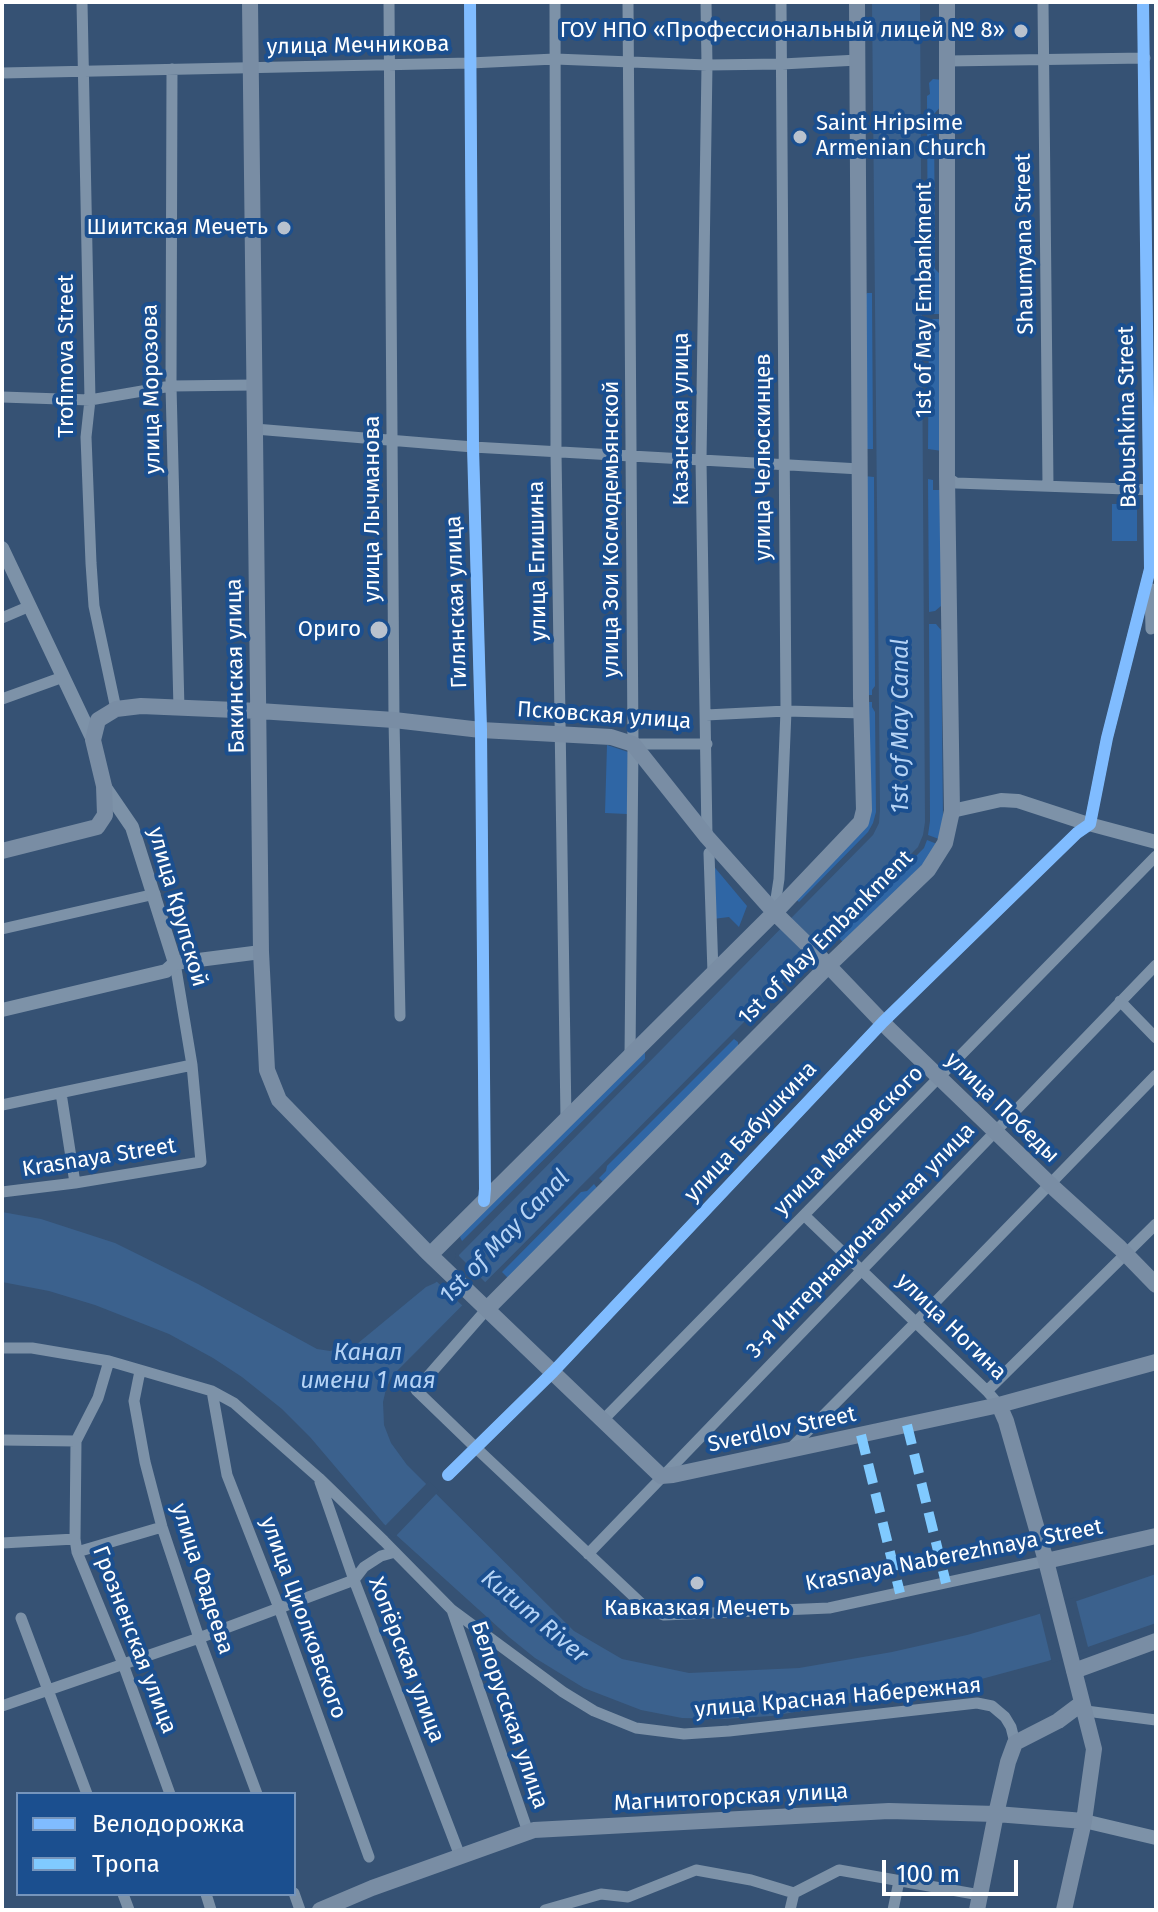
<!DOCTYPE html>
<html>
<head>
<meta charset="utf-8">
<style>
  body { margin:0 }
  #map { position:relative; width:1158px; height:1912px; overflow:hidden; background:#365274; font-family:"Fira Sans",sans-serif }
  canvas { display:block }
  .frame { position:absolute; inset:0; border:4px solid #fff; pointer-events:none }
  .legend { position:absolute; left:16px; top:1792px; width:280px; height:104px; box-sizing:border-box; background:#1b4f8f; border:2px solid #7695bc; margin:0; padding:10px 14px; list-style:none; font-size:24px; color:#fff }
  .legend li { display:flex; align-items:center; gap:16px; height:40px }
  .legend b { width:40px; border:2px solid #7695bc }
  .scale { position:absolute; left:882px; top:1860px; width:136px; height:36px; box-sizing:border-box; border:4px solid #fff; border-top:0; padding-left:10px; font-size:24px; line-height:28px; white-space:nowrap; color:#fff; -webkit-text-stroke:6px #1b4f8f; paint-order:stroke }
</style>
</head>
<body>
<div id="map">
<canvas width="1158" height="1912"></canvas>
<div class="frame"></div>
<ul class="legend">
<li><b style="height:10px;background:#80bcff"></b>Велодорожка</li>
<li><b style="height:10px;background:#80caff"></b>Тропа</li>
</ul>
<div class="scale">100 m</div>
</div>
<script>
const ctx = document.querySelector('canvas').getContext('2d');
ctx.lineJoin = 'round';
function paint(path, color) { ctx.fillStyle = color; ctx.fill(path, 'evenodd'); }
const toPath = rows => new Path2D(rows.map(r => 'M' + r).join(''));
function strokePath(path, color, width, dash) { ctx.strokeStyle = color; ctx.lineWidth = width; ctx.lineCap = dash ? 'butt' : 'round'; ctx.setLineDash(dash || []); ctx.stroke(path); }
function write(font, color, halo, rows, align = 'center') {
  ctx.font = font + ' "Fira Sans",sans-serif'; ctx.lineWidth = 8; ctx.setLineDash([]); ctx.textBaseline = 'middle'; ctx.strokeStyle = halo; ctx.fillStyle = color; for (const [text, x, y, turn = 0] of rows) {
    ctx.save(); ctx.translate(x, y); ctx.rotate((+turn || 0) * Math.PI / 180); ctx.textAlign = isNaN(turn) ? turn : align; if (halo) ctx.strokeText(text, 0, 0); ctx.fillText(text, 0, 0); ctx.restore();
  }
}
paint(toPath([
  [933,79,942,80,943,104,934,114,935,269,944,278,943,314,928,314,927,96,930,94,929,83],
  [867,293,872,293,873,449,865,449,863,298],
  [929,319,943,319,942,451,928,449],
  [864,476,874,477,875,686,872,690,872,695,868,695],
  [928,479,933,480,933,490,941,490,941,606,935,611,929,612],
  [1112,504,1137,504,1137,541,1112,541],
  [929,624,936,624,941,630,943,821,939,839,928,835,930,821],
  [868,702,872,702,872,707,875,712,876,812,873,823,868,832,799,902,794,897,860,832],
  [607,745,628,752,627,814,605,813],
  [927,840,937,844,930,857,844,943,837,936,924,848],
  [711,863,747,906,739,927,729,917,713,919],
  [734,1039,738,1042,738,1048,603,1182,599,1178,606,1171,607,1166],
  [645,1052,645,1059,462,1241,460,1237,464,1229],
  [594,1184,597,1188,509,1279,502,1272,581,1192,587,1191]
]), '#2f66a5');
paint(toPath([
  [872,2,920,2,925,822,923,835,918,847,392,1376,386,1389,383,1402,384,1425,391,1443,407,1465,574,1631,622,1659,689,1673,799,1668,892,1652,967,1635,1036,1615,1156,1574,1156,1623,1048,1661,963,1684,771,1716,723,1719,682,1718,641,1710,584,1688,535,1658,509,1637,384,1524,310,1437,282,1409,242,1377,213,1358,169,1334,95,1305,49,1291,2,1282,2,1212,41,1219,115,1243,198,1284,317,1349,330,1351,357,1344,426,1287,435,1283,458,1265,459,1255,873,835,879,823,880,810]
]), '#3b618d');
paint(toPath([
  [456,1253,488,1285,465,1308,434,1279,454,1263],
  [429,1481,439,1491,394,1538,383,1528],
  [1075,1597,1089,1651,1052,1663,1039,1610]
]), '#365274');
strokePath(toPath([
  [82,2,90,400,86,437,91,563,94,606,116,709],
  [389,2,394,720,400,1016],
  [470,2,473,447,481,730,485,1189,484,1201],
  [555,2,556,452,566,1119],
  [628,2,633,744,630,1056],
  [706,2,707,65,701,460,707,837],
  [1043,2,1048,486],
  [947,61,1145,58],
  [172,69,171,386,179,709],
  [2,73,470,63,555,59,707,65,782,64,858,60],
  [2,397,90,400,171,386,255,385],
  [255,429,473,447,860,469],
  [947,477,956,483,1155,490],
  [1150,588,1151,629],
  [2,618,30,606],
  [2,699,63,677],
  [706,715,786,711,863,713],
  [633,744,707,744],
  [709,853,713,973],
  [774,912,779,879,786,711,781,2],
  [2,929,155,894],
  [1120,1001,1156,1038],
  [61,1093,75,1183],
  [2,1105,192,1065],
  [2,1192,75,1183,201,1162,192,1065,175,963],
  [804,1215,987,1391,999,1405],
  [487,1309,416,1390,475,1447,646,1608,664,1615,829,1608,1046,1561],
  [2,1348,32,1348,109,1361,212,1391,234,1403,319,1478,384,1541,452,1610,563,1692,594,1711,636,1728,684,1734,729,1731,977,1703,992,1706,1005,1717,1011,1727,1015,1743],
  [109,1361,98,1398,76,1441,75,1539,77,1552,123,1664,170,1794],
  [140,1371,134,1401,145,1462,162,1527,199,1638,257,1794],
  [212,1391,227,1475,279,1608,369,1857],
  [987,1391,1156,1224],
  [603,1420,1156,856],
  [2,1440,76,1441],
  [791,1448,916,1322,1156,1075],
  [448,1475,553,1372,883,1022,1077,833,1090,824,1107,738,1150,569,1143,2],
  [320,1482,354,1580,460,1856],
  [2,1543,75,1539],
  [77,1552,162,1527],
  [588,1554,1156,965],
  [354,1580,364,1567,381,1556,395,1552],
  [452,1610,528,1832],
  [21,1618,87,1794],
  [2,1706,199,1638,354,1580],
  [1086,1711,1156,1720],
  [294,1893,300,1910],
  [123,1894,129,1910],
  [206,1894,211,1910],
  [545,1910,601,1894,628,1897,696,1870,751,1880,794,1893,839,1870,980,1895],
  [790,1910,794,1893],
  [893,1910,899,1881]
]), '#7d92a8', 11);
strokePath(toPath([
  [2,548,93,740],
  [104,786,132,827,175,963],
  [952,811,1001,800,1018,801,1085,823,1156,842],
  [2,1010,166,971,175,963,261,952],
  [1084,1821,1156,1838]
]), '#7d92a8', 14);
strokePath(toPath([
  [250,2,261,952,267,1070,279,1100,427,1252,661,1476,673,1475,999,1405,1156,1362],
  [2,851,97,827,105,815,104,786,93,740,98,720,116,709,141,706,259,711,394,720,481,730,611,737,633,744,707,837,774,912,822,959,889,1029,1055,1189,1120,1248,1156,1285],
  [431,1254,782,905,861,822,864,810,861,698,857,2],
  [487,1309,829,965,928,870,945,843,952,811,947,477,947,2],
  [999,1405,1006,1421,1046,1561,1094,1749,1084,1821,1064,1910],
  [1046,1561,1156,1536],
  [1074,1671,1156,1641],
  [320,1910,372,1888,534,1830,889,1811,996,1814,1084,1821],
  [977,1910,996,1814,1008,1762,1015,1743,1058,1721,1082,1703]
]), '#798da4', 16);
strokePath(toPath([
  [907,1425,946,1583],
  [861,1435,900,1593]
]), '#80caff', 10, [20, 10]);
strokePath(toPath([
  [470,2,473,447,481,730,485,1189,484,1201],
  [448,1475,553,1372,883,1022,1077,833,1090,824,1107,738,1150,569,1143,2]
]), '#80bcff', 12);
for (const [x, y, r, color] of [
  [1021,31,8,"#b9c2ce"],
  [800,137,8,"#b9c2ce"],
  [284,228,8,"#b9c2ce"],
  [379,630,10,"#b9c2ce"],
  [697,1583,8,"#b9c2ce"]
]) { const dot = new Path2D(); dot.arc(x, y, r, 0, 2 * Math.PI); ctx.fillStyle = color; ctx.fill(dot); strokePath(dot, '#1b4f8f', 3); }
write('22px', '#fff', '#1b4f8f', [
  ["ГОУ НПО «Профессиональный лицей № 8»",1005,31],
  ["Saint Hripsime",816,124,"left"],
  ["Armenian Church",816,149,"left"],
  ["Шиитская Мечеть",268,228],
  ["Ориго",361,630],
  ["Кавказкая Мечеть",697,1609,"center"]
], 'right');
write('22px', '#fff', '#1b4f8f', [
  ["улица Мечникова",358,46,-1],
  ["Shaumyana Street",1025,244,-91],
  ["1st of May Embankment",925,300,-90],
  ["Trofimova Street",67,356,-90],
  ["улица Морозова",152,389,-91],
  ["Babushkina Street",1128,417,-91],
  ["Казанская улица",682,419,-90],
  ["улица Челюскинцев",764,457,-90],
  ["улица Лычманова",373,509,-90],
  ["улица Зои Космодемьянской",612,529,-90],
  ["улица Епишина",538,561,-91],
  ["Гилянская улица",457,602,-92],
  ["Бакинская улица",236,666,-91],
  ["Псковская улица",604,716,4],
  ["улица Крупской",177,907,74],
  ["1st of May Embankment",826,938,-45],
  ["улица Победы",1002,1108,44],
  ["улица Бабушкина",751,1132,-47],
  ["улица Маяковского",849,1141,-45],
  ["Krasnaya Street",99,1158,-9],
  ["3-я Интернациональная улица",861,1241,-46],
  ["улица Ногина",951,1327,44],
  ["Sverdlov Street",782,1430,-12],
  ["Krasnaya Naberezhnaya Street",954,1556,-11],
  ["улица Фадеева",202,1579,72],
  ["улица Циолковского",303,1618,70],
  ["Грозненская улица",134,1640,69],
  ["Хопёрская улица",406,1660,69],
  ["улица Красная Набережная",838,1698,-5],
  ["Белорусская улица",509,1715,71],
  ["Магнитогорская улица",731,1798,-3]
]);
write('italic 24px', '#b5d3f5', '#1b4f8f', [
  ["1st of May Canal",901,726,-90],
  ["1st of May Canal",505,1237,-46],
  ["Канал",368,1353],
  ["имени 1 мая",368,1381],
  ["Kutum River",534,1617,40]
]);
</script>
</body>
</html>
